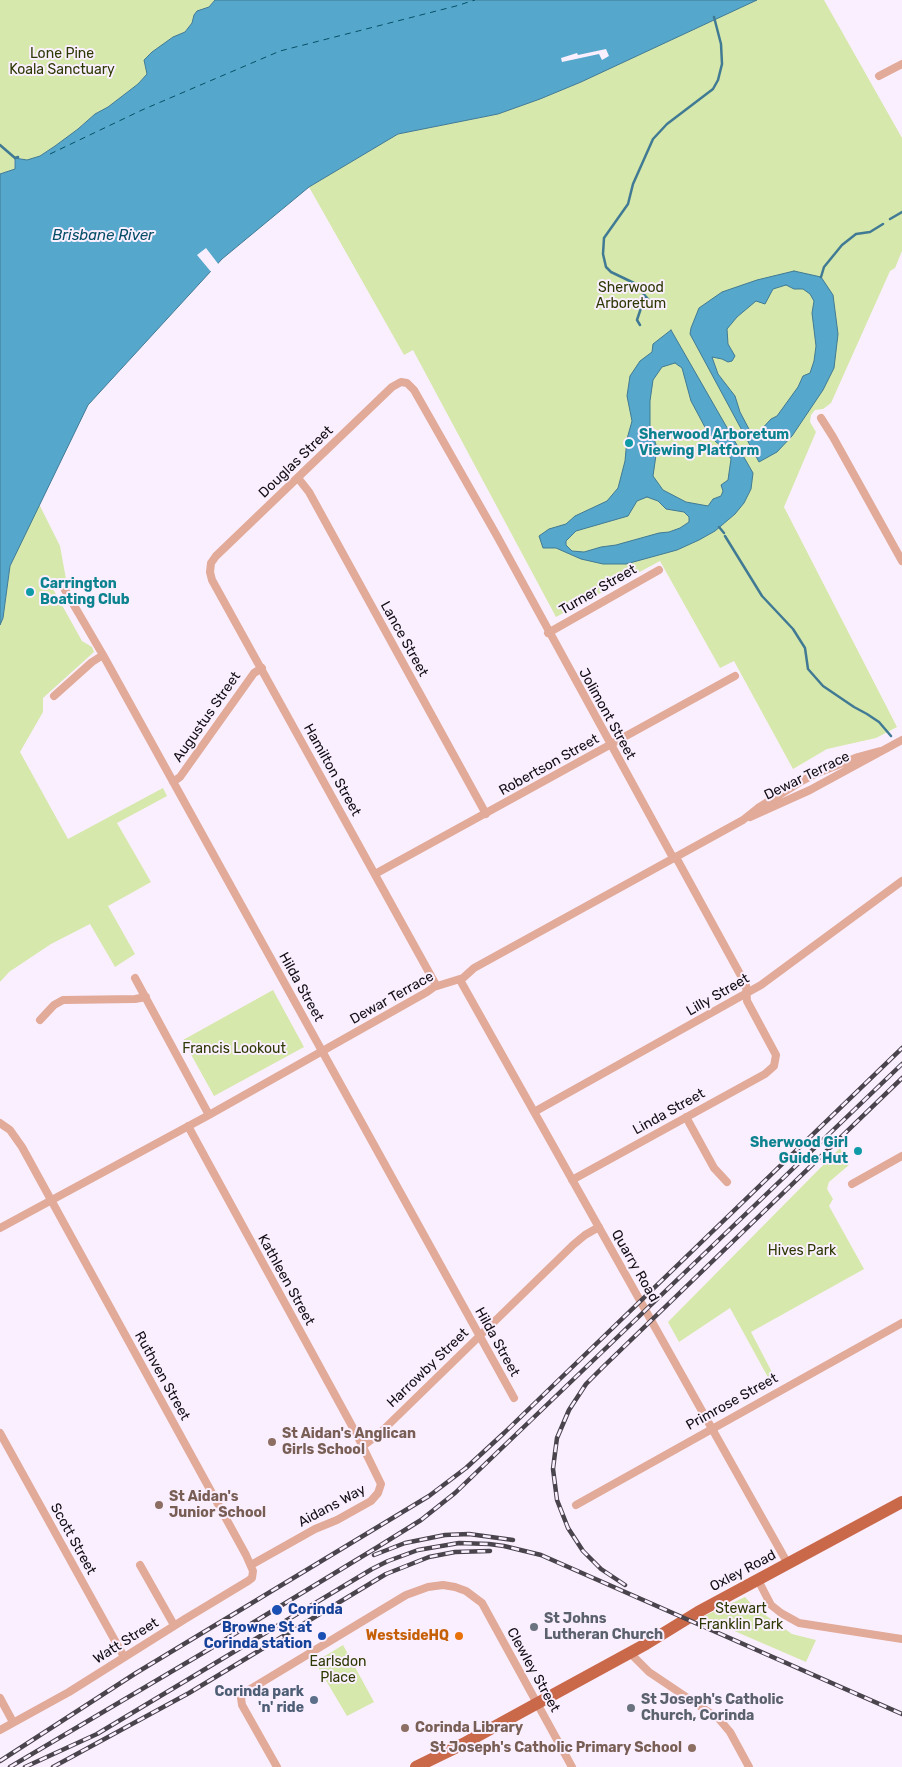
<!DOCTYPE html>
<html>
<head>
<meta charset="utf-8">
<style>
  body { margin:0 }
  canvas { display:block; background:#faefff }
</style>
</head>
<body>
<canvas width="902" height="1767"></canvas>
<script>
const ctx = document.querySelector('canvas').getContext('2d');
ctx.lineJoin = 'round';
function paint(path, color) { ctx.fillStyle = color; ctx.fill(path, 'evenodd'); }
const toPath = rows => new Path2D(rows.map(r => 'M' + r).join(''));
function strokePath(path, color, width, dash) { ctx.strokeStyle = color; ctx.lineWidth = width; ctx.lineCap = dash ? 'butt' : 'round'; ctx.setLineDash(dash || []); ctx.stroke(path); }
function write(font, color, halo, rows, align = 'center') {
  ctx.font = font + ' Rubik,sans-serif'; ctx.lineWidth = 4; ctx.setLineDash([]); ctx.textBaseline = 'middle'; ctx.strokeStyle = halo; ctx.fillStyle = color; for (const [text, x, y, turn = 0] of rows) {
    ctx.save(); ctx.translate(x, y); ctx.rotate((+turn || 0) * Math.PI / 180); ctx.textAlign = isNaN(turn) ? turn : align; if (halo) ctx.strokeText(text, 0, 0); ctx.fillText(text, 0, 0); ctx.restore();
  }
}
paint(toPath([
  [0,0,215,0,209,7,197,11,194,15,192,23,185,32,173,37,152,52,144,60,147,74,138,84,108,107,95,114,78,129,55,146,40,156,27,161,18,157,14,161,15,169,0,174],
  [757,0,824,0,902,138,902,251,895,268,890,271,831,403,823,409,815,410,811,415,810,422,816,432,784,507,897,727,876,738,827,749,793,769,734,661,720,668,660,561,556,617,413,350,404,355,309,187,398,134,498,114,540,99,581,82],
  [39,504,60,546,66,579,53,589,82,641,92,647,94,652,43,698,43,712,20,752,68,839,163,788,167,796,117,823,151,882,108,906,135,954,115,967,90,924,51,944,9,972,0,982,0,625,3,618,10,566],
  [273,990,304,1047,214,1096,183,1040],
  [840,1148,849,1165,829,1182,827,1189,833,1199,829,1206,864,1269,751,1332,775,1378,770,1381,730,1308,679,1342,668,1322],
  [745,1597,754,1607,792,1634,816,1640,806,1662,702,1617],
  [343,1645,374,1702,347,1716,315,1662]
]), '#d6e8ab');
const water = toPath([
  [215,0,757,0,581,82,540,99,498,114,398,134,309,187,222,259,88,405,10,566,3,618,0,625,0,174,15,169,15,158,27,160,40,156,55,146,78,129,95,114,108,107,138,84,147,74,144,60,152,52,173,37,185,32,192,23,194,15,197,11,209,7,215,0],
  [794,271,821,277,833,295,838,334,834,368,823,390,792,436,777,452,759,462,690,334,691,328,699,308,722,292,757,280,794,271],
  [786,285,794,289,803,289,810,294,814,301,812,313,816,346,814,361,810,373,803,376,798,387,777,416,771,419,758,433,750,431,740,412,735,396,718,374,712,357,722,359,728,362,732,361,735,356,728,344,727,329,737,317,756,301,765,304,773,289,786,285],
  [671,330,753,473,751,489,744,503,735,514,715,531,699,540,677,550,626,564,603,564,581,559,556,548,543,548,539,536,549,529,566,524,575,516,607,501,618,488,625,461,627,439,632,421,627,396,630,376,640,361,652,352,653,344,671,330],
  [675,363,682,368,691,401,707,431,716,442,725,449,731,459,728,480,721,485,723,491,721,496,713,499,708,506,686,502,663,490,653,476,657,448,650,426,650,401,653,380,662,367,675,363],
  [647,497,658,501,666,509,684,512,689,517,689,522,680,528,669,532,659,533,616,545,601,547,584,552,572,551,566,545,566,541,576,531,628,516,637,501,647,497]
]);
paint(water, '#55a8cb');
strokePath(water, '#417a94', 1);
paint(toPath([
  [606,49,609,56,602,60,599,54,562,62,561,58,577,53,578,55],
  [206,248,219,265,212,273,197,255]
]), '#faefff');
strokePath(toPath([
  [0,145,15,158,18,157],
  [890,219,902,212],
  [821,277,824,267,842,245,856,234,870,232,883,224],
  [655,307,634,283,611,272,606,267,603,254,604,238,628,204,633,184,653,139,667,124,713,89,718,80,722,64,721,44,714,17],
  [640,325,637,320,645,296],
  [719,527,724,533],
  [725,536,762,596,793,629,805,648,808,669,823,686,854,707,867,714,879,722,891,736]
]), '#417a94', 2.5);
strokePath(toPath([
  [50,154,142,110,280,51,456,6,475,0]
]), '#064f67', 1, [6, 5]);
strokePath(toPath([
  [879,76,902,64],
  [821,418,833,437,902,561],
  [298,478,309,492,486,814],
  [65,590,103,655,514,1398],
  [548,633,659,570],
  [54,696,92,662,103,655],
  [173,782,180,777,254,673,262,668],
  [750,817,810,790,902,740],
  [375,874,735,676],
  [135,978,209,1115],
  [460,980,788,1564],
  [436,985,212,580,210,572,211,563,216,556,392,387,401,382,407,383,414,390,497,536,671,854,678,861,746,985,747,1001,776,1055,774,1066,765,1074,572,1180],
  [40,1020,54,1005,63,1000,135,999,146,997],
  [534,1112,761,985,902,881],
  [686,1117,714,1168,727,1182],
  [0,1123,10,1130,22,1147,246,1555,253,1571,252,1578,248,1581,185,1619,69,1692,0,1730],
  [188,1126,358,1437,381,1484,378,1493,371,1501,337,1520,315,1529,251,1565],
  [852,1184,902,1156],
  [0,1228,209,1115,427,992,434,987,463,978,474,968,743,820,758,808,800,782,815,774,858,757,880,751],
  [0,1433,124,1657],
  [363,1446,381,1432,573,1245,585,1235,599,1227],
  [576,1505,902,1323],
  [140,1565,174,1625],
  [758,1580,771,1605,781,1613,799,1623,902,1639],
  [630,1653,649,1672,719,1719,730,1732,749,1767],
  [0,1698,13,1722],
  [277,1767,242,1705,241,1698,244,1693,406,1595,428,1587,443,1585,455,1587,466,1591,482,1603,572,1767]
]), '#e2aa99', 8);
strokePath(toPath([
  [416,1767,463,1744,525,1710,646,1644,698,1612,902,1502]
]), '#ca684a', 12);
const rail = toPath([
  [374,1555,405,1543,445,1535,469,1534,513,1540],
  [625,1585,601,1569,583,1551,568,1528,557,1500,553,1469,555,1453,557,1438,569,1410,586,1384,603,1367,902,1078],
  [0,1761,136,1673,429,1496,466,1468,504,1433,902,1048],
  [10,1767,208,1650,376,1548,421,1520,455,1493,902,1064],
  [25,1767,97,1734,372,1569,388,1561,418,1550,459,1543,489,1544,504,1546,541,1555,902,1714],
  [53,1767,189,1693,386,1574,429,1557,455,1552,490,1551]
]);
strokePath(rail, '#4a444d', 4.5);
strokePath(rail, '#faefff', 2.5, [8]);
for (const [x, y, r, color] of [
  [629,443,5,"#0f9aa8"],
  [30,592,5,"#0f9aa8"],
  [858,1151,5,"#0f9aa8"],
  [272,1442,5,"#8d6e63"],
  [159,1505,5,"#8d6e63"],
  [277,1610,6,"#1a4fb4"],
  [534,1627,5,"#6b7280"],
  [322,1636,5,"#1a4fb4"],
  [459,1636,5,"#e8710a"],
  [314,1700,5,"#5c6f8a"],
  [631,1708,5,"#6b7280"],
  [405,1728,5,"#8d6e63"],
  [692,1748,5,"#8d6e63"]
]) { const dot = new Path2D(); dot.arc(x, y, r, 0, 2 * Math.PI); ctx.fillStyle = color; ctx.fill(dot); strokePath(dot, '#faefff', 2); }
write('14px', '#2d3903', '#faefff', [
  ["Lone Pine",62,54],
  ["Koala Sanctuary",62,70],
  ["Sherwood",631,288],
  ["Arboretum",631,304],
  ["Francis Lookout",234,1049],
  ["Hives Park",802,1251],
  ["Stewart",741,1609],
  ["Franklin Park",741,1625],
  ["Earlsdon",338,1662],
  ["Place",338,1678]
]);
write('bold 14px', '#0d838f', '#faefff', [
  ["Sherwood Arboretum",639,435],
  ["Viewing Platform",639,451],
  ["Carrington",40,584],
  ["Boating Club",40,600],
  ["Sherwood Girl",848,1143,"right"],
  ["Guide Hut",848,1159,"right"]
], 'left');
write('14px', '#120e14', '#faefff', [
  ["Douglas Street",296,462,-44],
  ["Turner Street",598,590,-30],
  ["Lance Street",404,639,61],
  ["Jolimont Street",607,714,61],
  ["Augustus Street",207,717,-55],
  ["Robertson Street",549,765,-29],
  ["Hamilton Street",332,770,61],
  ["Dewar Terrace",807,776,-26],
  ["Hilda Street",301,987,61],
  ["Lilly Street",718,995,-30],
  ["Dewar Terrace",392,998,-29],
  ["Linda Street",669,1112,-29],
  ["Quarry Road",635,1266,60],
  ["Kathleen Street",286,1280,61],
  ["Hilda Street",497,1342,61],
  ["Harrowby Street",428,1368,-44],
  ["Ruthven Street",162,1376,61],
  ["Primrose Street",732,1402,-29],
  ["Aidans Way",332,1506,-28],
  ["Scott Street",73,1539,61],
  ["Oxley Road",743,1571,-28],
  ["Watt Street",126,1641,-32],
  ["Clewley Street",533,1670,61]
]);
write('bold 14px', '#785e54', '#faefff', [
  ["St Aidan's Anglican",282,1434],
  ["Girls School",282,1450],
  ["St Aidan's",169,1497],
  ["Junior School",169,1513],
  ["Corinda Library",415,1728],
  ["St Joseph's Catholic Primary School",682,1748,"right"]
], 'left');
write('bold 14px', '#164399', '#faefff', [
  ["Corinda",288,1610],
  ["Browne St at",312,1628,"right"],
  ["Corinda station",312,1644,"right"]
], 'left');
write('bold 14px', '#5b616d', '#faefff', [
  ["St Johns",544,1619],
  ["Lutheran Church",544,1635],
  ["St Joseph's Catholic",641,1700],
  ["Church, Corinda",641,1716]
], 'left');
write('bold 14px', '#c56008', '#faefff', [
  ["WestsideHQ",449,1636]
], 'right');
write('bold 14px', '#4e5e75', '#faefff', [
  ["Corinda park",304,1692],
  ["'n' ride",304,1708]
], 'right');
write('italic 15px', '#064f67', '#faefff', [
  ["Brisbane River",103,236]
]);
</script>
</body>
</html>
